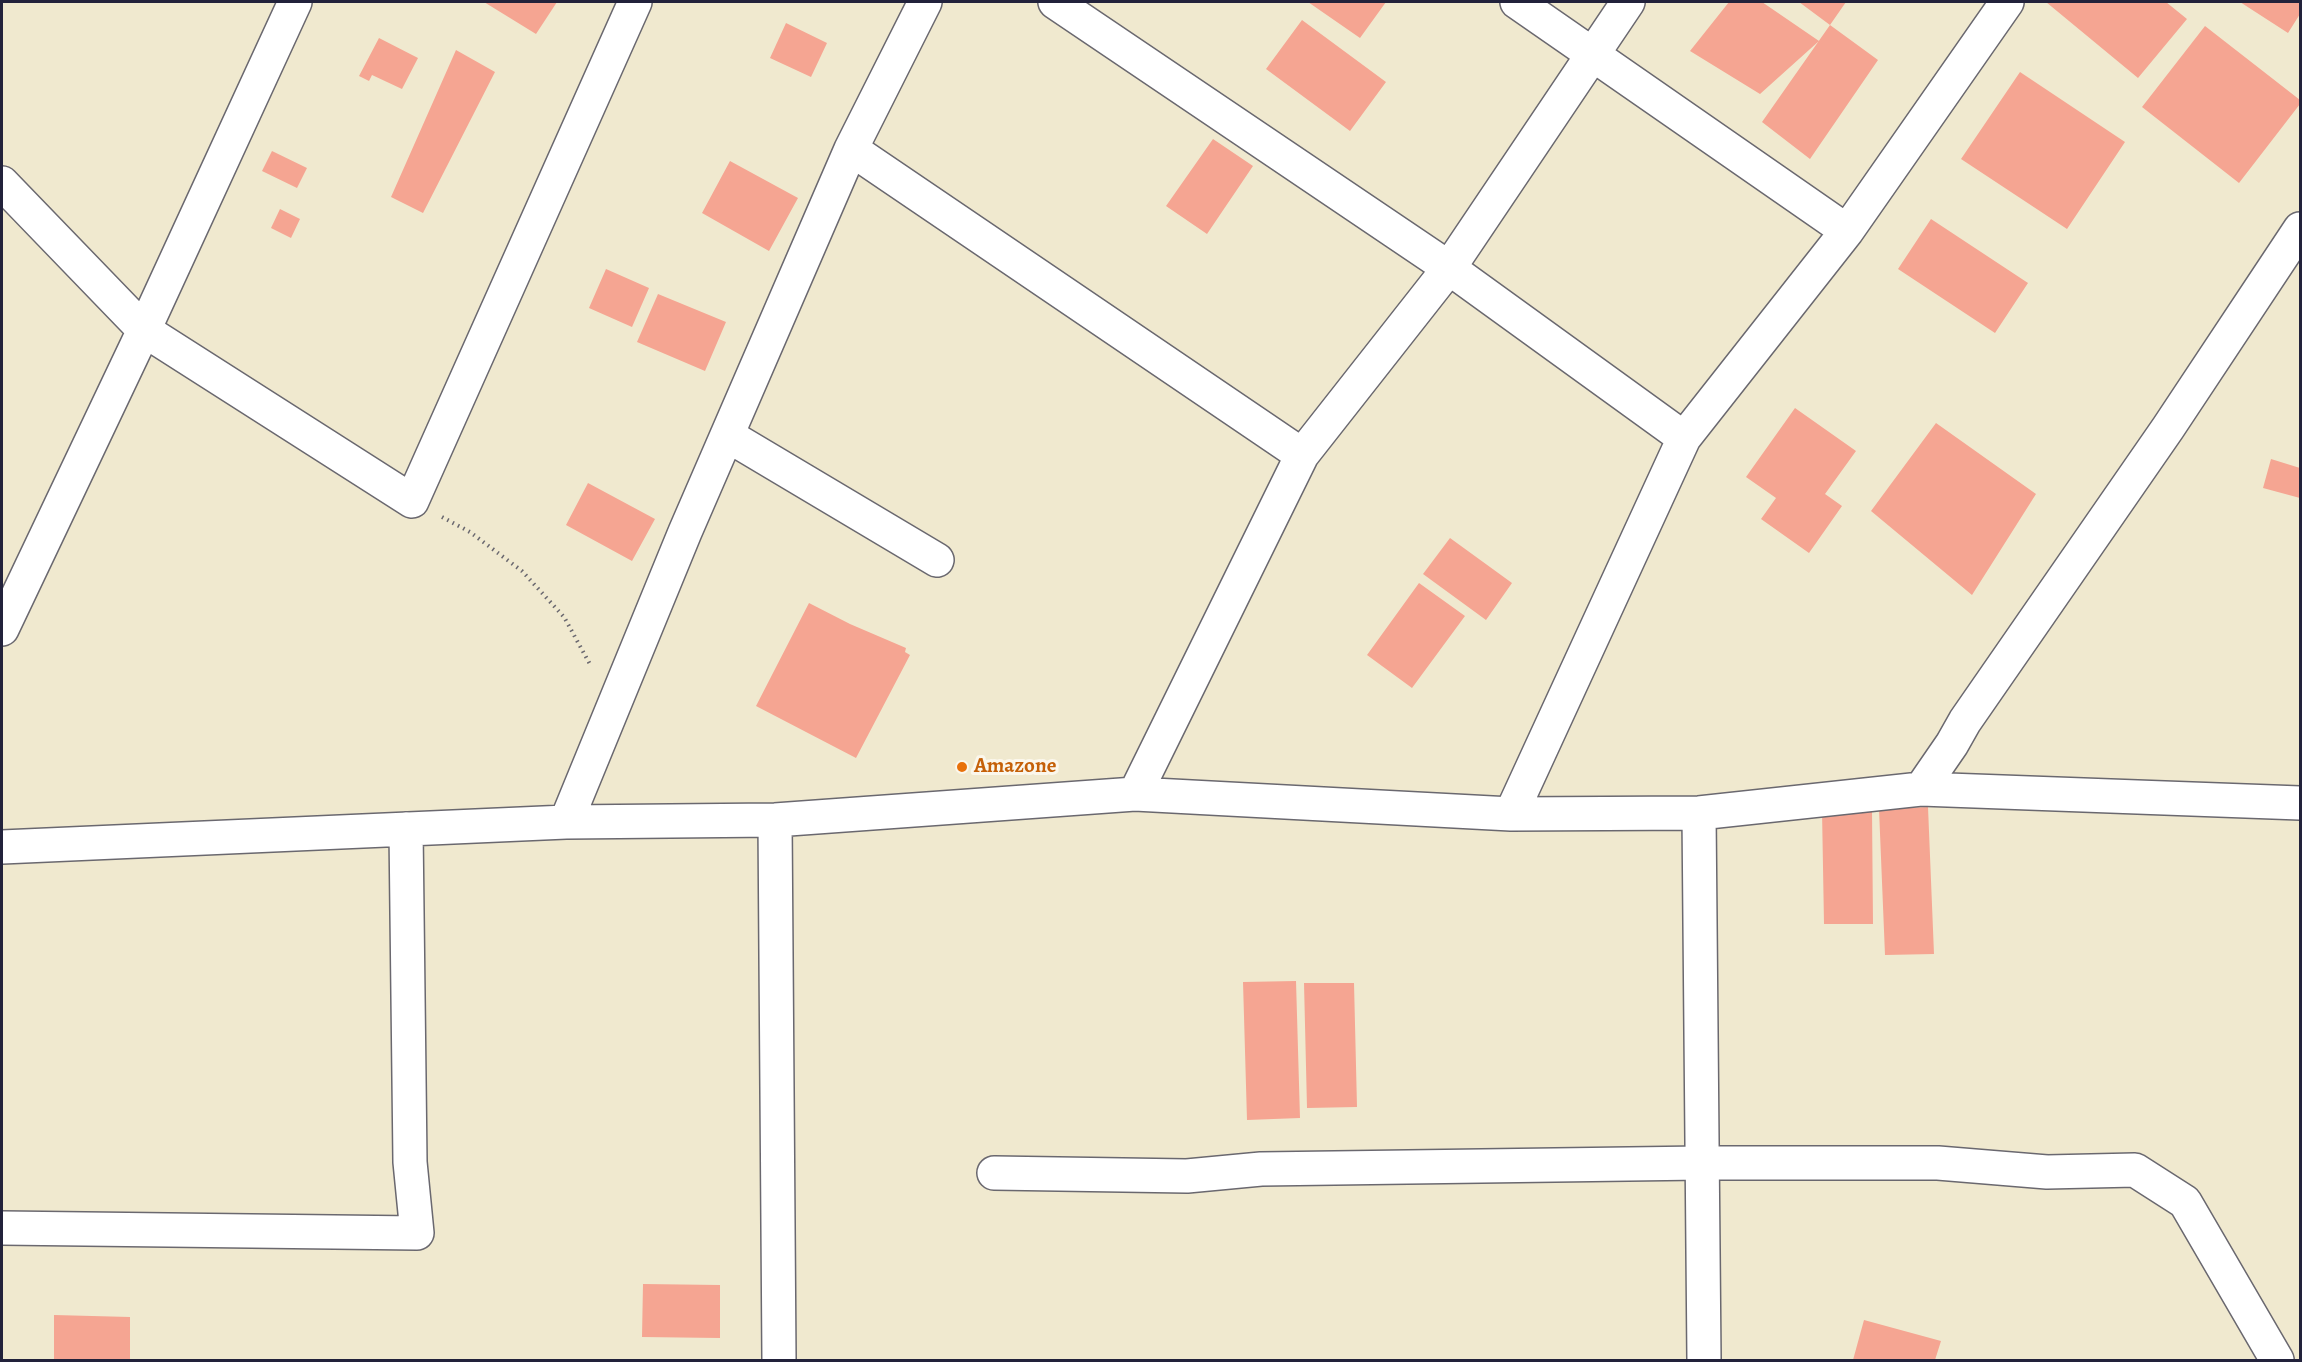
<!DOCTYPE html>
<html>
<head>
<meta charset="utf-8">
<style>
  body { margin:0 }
  #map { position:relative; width:2302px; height:1362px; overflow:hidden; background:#f0e9cf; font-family:Alegreya,serif }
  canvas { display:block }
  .frame { position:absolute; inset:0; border:3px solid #22223b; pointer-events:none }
</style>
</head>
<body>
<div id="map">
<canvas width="2302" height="1362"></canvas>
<div class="frame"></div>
</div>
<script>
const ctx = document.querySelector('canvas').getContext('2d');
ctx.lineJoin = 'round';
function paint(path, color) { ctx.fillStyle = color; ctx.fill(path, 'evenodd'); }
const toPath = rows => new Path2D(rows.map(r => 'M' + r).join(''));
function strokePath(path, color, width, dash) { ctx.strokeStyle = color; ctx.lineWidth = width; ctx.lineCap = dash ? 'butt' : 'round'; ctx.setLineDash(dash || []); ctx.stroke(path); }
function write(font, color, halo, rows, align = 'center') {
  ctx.font = font + ' Alegreya,serif'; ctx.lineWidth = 6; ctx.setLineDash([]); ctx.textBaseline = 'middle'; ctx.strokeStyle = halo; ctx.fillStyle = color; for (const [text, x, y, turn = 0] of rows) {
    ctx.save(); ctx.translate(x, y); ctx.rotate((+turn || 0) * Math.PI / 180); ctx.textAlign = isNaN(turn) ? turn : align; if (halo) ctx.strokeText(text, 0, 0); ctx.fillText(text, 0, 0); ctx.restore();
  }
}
paint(toPath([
  [484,2,557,2,536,34],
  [1308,2,1386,2,1360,38],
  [1729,2,1762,2,1819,41,1760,94,1690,51],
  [1799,2,1846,2,1830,25],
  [2046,2,2166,2,2187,19,2138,78],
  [2240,2,2300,2,2300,14,2288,33],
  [1302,20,1386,82,1350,131,1266,69],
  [786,23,827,43,811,77,770,58],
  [1830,25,1878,60,1810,159,1762,122],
  [2205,26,2300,100,2300,104,2239,183,2142,107],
  [379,38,418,58,402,89,372,75,369,81,359,76],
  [456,50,495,72,423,213,391,197],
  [2020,72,2125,142,2067,229,1961,159],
  [1213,139,1253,166,1207,234,1166,206],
  [272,151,307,168,297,188,262,171],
  [730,161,798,198,769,251,702,213],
  [280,209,300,219,291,238,271,228],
  [1931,219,2028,283,1995,333,1898,269],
  [606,269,649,288,632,327,589,308],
  [658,294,726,322,705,371,637,342],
  [1795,408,1856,451,1825,494,1842,506,1809,553,1761,519,1776,498,1746,477],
  [1936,423,2036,494,1972,595,1871,511],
  [2271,459,2300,468,2300,498,2263,488],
  [588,483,655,519,632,561,566,525],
  [1450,538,1512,583,1486,620,1423,574],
  [1419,583,1465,616,1412,688,1367,655],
  [809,603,850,624,906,648,905,652,910,655,856,758,756,706],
  [1928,807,1934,954,1885,955,1879,809],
  [1822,810,1872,810,1873,924,1824,924],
  [1296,981,1300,1118,1247,1120,1243,982],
  [1304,983,1354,983,1357,1107,1307,1108],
  [643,1284,720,1285,720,1338,642,1337],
  [54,1315,130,1317,130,1360,54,1359],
  [1864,1320,1941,1341,1935,1360,1853,1360]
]), '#f5a592');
const street = toPath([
  [1055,2,1449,268,1684,438],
  [1517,2,1847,231],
  [851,149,1302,455],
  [2,183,144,330,412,501,635,2],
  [727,435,937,560],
  [2,629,144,330,295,2],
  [1921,789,1952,744,1965,721,2168,428,2300,229],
  [1135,794,1302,455,1449,268,1628,2],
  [1699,813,1704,1360],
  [1511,814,1684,438,1847,231,2007,2],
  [775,820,779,1360],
  [566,822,685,532,851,149,925,2],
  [2,847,566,822,775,820,1135,794,1511,814,1699,813,1921,789,2300,803],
  [994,1173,1187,1176,1261,1169,1702,1163,1938,1163,2047,1172,2135,1170,2185,1202,2277,1360],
  [2,1228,417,1233,410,1162,406,829]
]);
strokePath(street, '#6a686f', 36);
strokePath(toPath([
  [442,517,470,532,522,571,564,617,591,666]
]), '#6a686f', 4, [1.5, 4.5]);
strokePath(street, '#fff', 33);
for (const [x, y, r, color] of [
  [962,767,6,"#e8710a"]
]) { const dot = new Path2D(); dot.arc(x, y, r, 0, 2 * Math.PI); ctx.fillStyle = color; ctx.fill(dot); strokePath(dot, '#fbf7ec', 2); }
write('bold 21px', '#c56008', '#fbf7ec', [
  ["Amazone",974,767]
], 'left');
</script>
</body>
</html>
